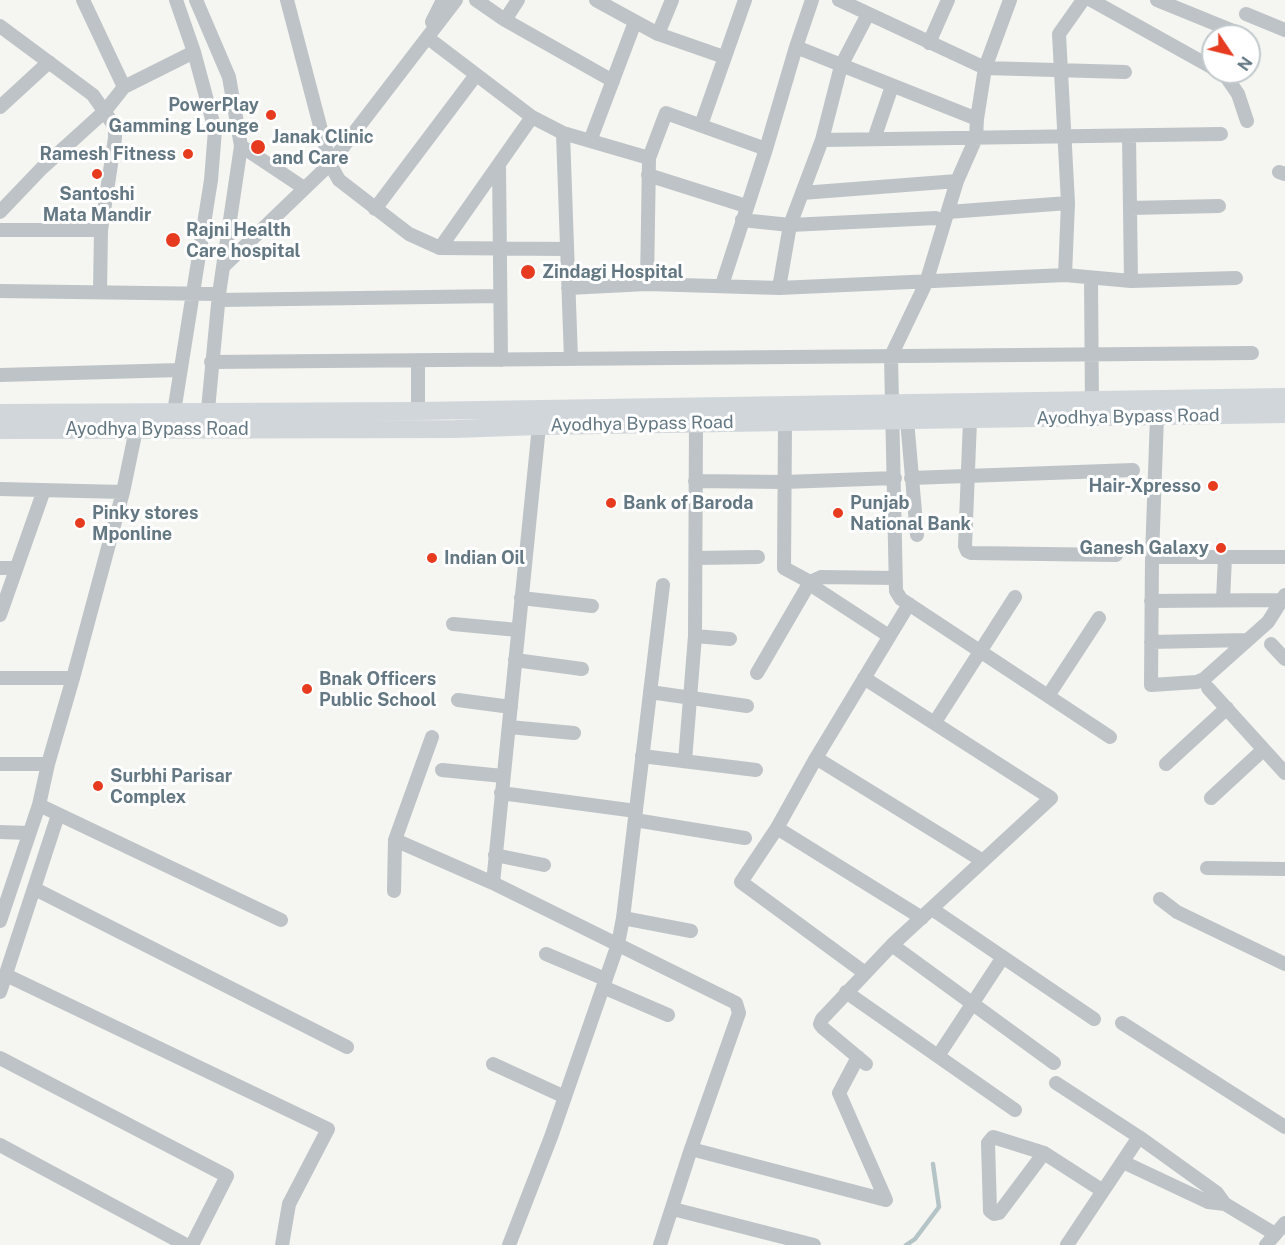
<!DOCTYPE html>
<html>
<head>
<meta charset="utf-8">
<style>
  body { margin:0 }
  #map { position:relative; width:1285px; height:1245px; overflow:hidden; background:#f5f5f1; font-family:"Public Sans",sans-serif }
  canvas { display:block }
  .north { position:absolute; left:1201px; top:24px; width:60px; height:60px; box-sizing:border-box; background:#fff; border:2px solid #c1c9cd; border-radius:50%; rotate:125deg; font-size:16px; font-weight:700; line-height:24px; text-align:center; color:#637883 }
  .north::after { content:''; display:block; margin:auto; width:21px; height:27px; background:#e73b1f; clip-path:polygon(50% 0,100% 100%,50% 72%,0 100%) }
</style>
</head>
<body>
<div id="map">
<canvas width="1285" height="1245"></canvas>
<div class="north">N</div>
</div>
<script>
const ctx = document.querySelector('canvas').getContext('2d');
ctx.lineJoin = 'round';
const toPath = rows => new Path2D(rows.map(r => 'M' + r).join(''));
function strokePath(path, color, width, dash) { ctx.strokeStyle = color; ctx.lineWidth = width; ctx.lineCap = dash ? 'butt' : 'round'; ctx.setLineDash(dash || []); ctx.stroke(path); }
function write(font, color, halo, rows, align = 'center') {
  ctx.font = font + ' "Public Sans",sans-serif'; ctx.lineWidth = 6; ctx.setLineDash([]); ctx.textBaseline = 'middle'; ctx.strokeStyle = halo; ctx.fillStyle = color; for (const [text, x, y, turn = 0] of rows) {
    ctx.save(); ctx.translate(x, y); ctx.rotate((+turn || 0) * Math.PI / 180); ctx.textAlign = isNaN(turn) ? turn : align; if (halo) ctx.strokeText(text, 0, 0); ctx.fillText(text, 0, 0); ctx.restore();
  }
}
strokePath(toPath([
  [906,1245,915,1239,939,1207,933,1164]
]), '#b5c4c7', 4.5);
strokePath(toPath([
  [83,0,124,87],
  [196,0,229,77,241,146,219,294,207,420],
  [287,0,330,164,339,180,409,234,440,248,567,249],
  [476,0,505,20,613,81],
  [596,0,658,34,724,57],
  [839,0,985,68,1125,72],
  [1010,0,985,68,977,119,976,138,957,181,926,283,891,356,896,591,901,599,1110,737],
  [1091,0,1213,68],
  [1157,0,1238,33],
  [1246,14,1285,30],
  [505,20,518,0],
  [432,22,443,0],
  [0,26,93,95,115,127,115,138,101,230,100,292],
  [658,34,672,0],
  [428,38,532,117,563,133,649,158],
  [929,43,948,0],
  [796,47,977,119],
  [1226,72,1225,75,1238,94,1247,121],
  [0,107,49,62],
  [701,125,745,0],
  [563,133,571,359],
  [1129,136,1131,281],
  [874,139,892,86],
  [822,140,1221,134],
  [590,141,635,22],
  [241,146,304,188],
  [499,165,501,360],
  [1279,172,1285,174],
  [648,175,746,206],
  [802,193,957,181],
  [1130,208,1219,206],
  [375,209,476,75],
  [0,212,42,168,105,111,124,87,194,52],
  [948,212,1068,203],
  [742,220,790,225,936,218],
  [0,230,101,230],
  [440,248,532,117],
  [224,266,330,164,456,0],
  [1065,275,1068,203,1059,34,1083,0],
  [1091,278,1092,408],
  [647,284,649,158,666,113,766,149],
  [722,285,766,149,796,47,812,0],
  [568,288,647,284,779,288,1065,275,1131,281,1236,278],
  [779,288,790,225,822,140,841,66,868,14],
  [0,291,219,294],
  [219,300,500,296],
  [418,360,418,411],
  [211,362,1252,353],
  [0,375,180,370],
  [1157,416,1152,557,1151,685,1197,682,1204,679,1268,622,1285,595],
  [175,420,174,412,211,180,215,130,194,52,176,0],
  [907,420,917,535],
  [970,420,965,546,967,551,971,553,1116,555],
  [785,423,784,568,810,582,821,577,895,578],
  [911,478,1133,470],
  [695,481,784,482,895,478],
  [0,489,123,492],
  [1152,557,1285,557],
  [696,558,758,557],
  [0,568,15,568],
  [521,598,592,606],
  [1223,600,1225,557],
  [1151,601,1281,600],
  [0,615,44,490],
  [453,624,518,630],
  [695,636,730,639],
  [1151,642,1248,640],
  [1271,644,1285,659],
  [515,660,582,669],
  [757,673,810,582,817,589,889,636],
  [0,678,73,678],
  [864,678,1051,798,892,945,822,1019,820,1024,823,1028,866,1064],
  [1208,688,1285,773],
  [650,692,747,706],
  [1048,696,1099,618],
  [458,700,511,707],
  [935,722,1015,597],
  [509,727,574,733],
  [642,756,756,770],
  [816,758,983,861],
  [685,761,695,636,696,423],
  [0,764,48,764],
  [1166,764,1227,708],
  [442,770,503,776],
  [501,793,636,811],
  [1211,798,1263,750],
  [39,805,281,920],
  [635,820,745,838],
  [777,828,922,918],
  [0,832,29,833],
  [395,840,493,883,736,1003,739,1013,691,1149,660,1245],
  [495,855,544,865],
  [1207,868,1285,869],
  [493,883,539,426],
  [35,889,347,1047],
  [394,891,395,840,432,737],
  [1160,899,1177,912,1285,964],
  [932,909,1094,1019],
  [623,918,691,931],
  [0,921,39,805,48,764,73,678,123,492,138,420],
  [892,945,1054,1063],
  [546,954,605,979],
  [865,973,741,882,777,828,816,758,909,604],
  [6,975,328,1129,289,1204,282,1245],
  [603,987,668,1015],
  [0,992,58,815],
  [846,992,1015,1110],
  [1122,1023,1285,1127],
  [938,1056,1003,957],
  [0,1058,227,1176,192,1245],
  [493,1064,565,1097],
  [1056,1083,1139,1137,1217,1193,1225,1204,1275,1234],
  [0,1145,186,1245],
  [691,1149,886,1200,839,1093,858,1057],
  [1044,1153,999,1213,994,1214,990,1211,988,1143,993,1137,1044,1153,1103,1191],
  [1123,1162,1208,1202,1225,1204],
  [673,1209,814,1245],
  [509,1245,551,1137,618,944,623,918,663,585],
  [1067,1245,1139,1137],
  [1266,1245,1285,1223]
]), '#bdc3c6', 14);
strokePath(toPath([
  [0,413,418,411,1285,397],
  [0,430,455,429,539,426,1285,414]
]), '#d1d6da', 18);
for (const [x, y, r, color] of [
  [271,115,6,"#e73b1f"],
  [258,147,8,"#e73b1f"],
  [188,154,6,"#e73b1f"],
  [97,174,6,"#e73b1f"],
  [173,240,8,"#e73b1f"],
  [528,272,8,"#e73b1f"],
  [1213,486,6,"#e73b1f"],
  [611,503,6,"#e73b1f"],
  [838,513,6,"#e73b1f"],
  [80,523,6,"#e73b1f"],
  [1221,548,6,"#e73b1f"],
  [432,558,6,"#e73b1f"],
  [307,689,6,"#e73b1f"],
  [98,786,6,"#e73b1f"]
]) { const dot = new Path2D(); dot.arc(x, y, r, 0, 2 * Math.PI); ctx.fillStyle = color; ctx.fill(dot); strokePath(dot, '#fff', 2); }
write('bold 18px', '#637883', '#fff', [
  ["PowerPlay",259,105,"right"],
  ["Gamming Lounge",259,126,"right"],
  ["Janak Clinic",272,137],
  ["and Care",272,158],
  ["Ramesh Fitness",176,154,"right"],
  ["Santoshi",97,194,"center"],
  ["Mata Mandir",97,215,"center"],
  ["Rajni Health",186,230],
  ["Care hospital",186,251],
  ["Zindagi Hospital",542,272],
  ["Hair-Xpresso",1201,486,"right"],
  ["Bank of Baroda",623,503],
  ["Punjab",850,503],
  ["National Bank",850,524],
  ["Pinky stores",92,513],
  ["Mponline",92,534],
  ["Ganesh Galaxy",1209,548,"right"],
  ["Indian Oil",444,558],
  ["Bnak Officers",319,679],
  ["Public School",319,700],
  ["Surbhi Parisar",110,776],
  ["Complex",110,797]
], 'left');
write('18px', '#637883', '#fff', [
  ["Ayodhya Bypass Road",1128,417,-1],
  ["Ayodhya Bypass Road",642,424,-1],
  ["Ayodhya Bypass Road",157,429]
]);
</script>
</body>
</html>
